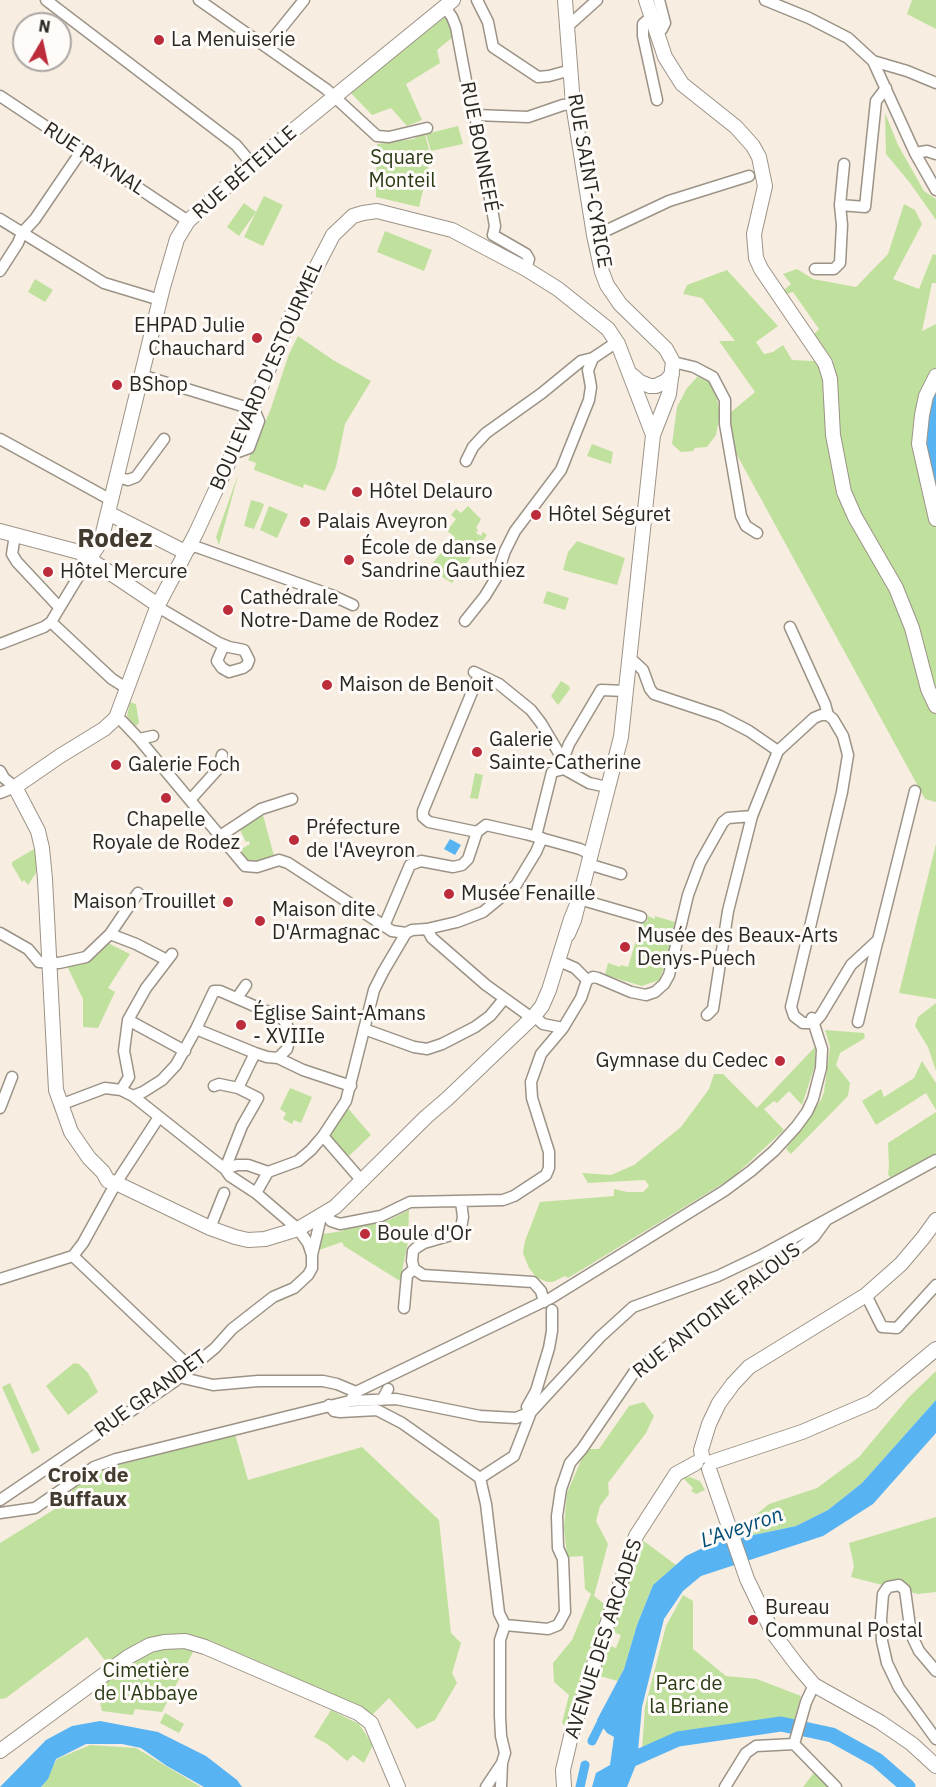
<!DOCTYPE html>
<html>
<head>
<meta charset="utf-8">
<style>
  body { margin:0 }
  #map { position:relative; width:936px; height:1787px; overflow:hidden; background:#f7ede0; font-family:"IBM Plex Sans",sans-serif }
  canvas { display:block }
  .north { position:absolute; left:12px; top:12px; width:60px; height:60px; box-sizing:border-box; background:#fefbf9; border:2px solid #aaa6a3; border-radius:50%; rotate:9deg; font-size:16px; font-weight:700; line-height:24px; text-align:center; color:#2b2723 }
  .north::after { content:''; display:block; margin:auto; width:21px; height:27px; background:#bc2c3a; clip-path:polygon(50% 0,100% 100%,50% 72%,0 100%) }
</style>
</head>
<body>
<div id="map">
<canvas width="936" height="1787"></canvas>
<div class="north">N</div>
</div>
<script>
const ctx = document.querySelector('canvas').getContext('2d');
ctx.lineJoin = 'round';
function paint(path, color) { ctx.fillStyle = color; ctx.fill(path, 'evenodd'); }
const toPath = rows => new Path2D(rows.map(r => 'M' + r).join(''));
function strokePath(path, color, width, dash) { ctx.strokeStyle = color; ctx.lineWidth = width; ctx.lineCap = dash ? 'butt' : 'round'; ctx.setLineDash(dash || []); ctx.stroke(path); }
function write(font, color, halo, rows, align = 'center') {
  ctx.font = font + ' "IBM Plex Sans",sans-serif'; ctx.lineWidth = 6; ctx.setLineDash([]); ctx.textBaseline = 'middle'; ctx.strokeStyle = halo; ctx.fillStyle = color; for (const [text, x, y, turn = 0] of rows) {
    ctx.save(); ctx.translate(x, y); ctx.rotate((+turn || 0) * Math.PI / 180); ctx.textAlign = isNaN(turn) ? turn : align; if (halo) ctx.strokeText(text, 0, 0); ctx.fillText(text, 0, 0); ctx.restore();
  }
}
paint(toPath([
  [912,0,936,0,936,29,907,14],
  [446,13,451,24,453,37,437,50,440,63,406,84,422,120,407,126,391,108,372,115,349,91],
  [885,113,898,145,924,191,936,199,936,220,910,183,886,154],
  [458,126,463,144,431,151,426,134],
  [420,134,425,134,431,157,419,207,376,197,377,144,414,139],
  [264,196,283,205,263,246,244,237,256,212,239,236,227,227,244,203,256,212],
  [904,204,915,210,922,224,893,279,919,289,933,254,936,255,936,283,932,283,922,331,936,324,936,367,925,384,936,514,936,802,925,799,731,444,730,413,755,392,719,341,735,341,702,298,683,294,687,285,727,270,778,326,756,342,764,354,773,352,783,345,792,360,834,362,814,334,819,329,793,292,786,294,783,291,791,284,783,274,797,269,813,279,856,287,888,254],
  [385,231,432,250,424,271,377,252],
  [35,279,53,290,45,302,28,292],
  [298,336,333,360,371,381,345,424,336,467,325,491,304,484,303,488,254,470,256,463,248,460,270,411,289,354],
  [699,375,700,379,705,375,715,389,720,414,716,435,707,447,695,448,693,451,681,452,672,444,677,407,687,388],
  [592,444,613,452,611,464,587,456],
  [239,472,219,545,216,537],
  [251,500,262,503,264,505,254,529,244,526],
  [269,506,288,514,277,538,260,530],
  [468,506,481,519,476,528,478,530,476,533,481,536,483,532,487,535,452,583,439,575,440,572,429,568,454,536,447,531,456,519,451,515,456,509,461,513],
  [577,541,625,558,617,585,563,570,568,552],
  [547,591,569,598,565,610,543,603],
  [561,681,569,686,570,689,558,705,551,696],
  [130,702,136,704,139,723,135,727,127,716],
  [475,773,483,775,478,799,470,798],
  [263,815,274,856,251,862,245,859,238,851,250,844,249,841,246,842,239,828],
  [936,844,936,999,899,993],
  [34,849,37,862,36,873,28,885,24,880,22,882,12,865,12,862],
  [648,916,655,919,655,916,675,922,666,963,659,980,642,986,605,975,608,963,620,967,621,965,628,967,642,921,647,922],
  [106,942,130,954,108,988,115,992,98,1028,83,1027,83,999,67,966],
  [936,1003,936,1071,928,1047,915,1026,918,1017],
  [825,1030,864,1033,865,1038,840,1053,836,1065,850,1083,848,1096,791,1154,786,1149,821,1100,824,1092,830,1047],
  [815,1047,815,1065,802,1105,789,1091,777,1103,774,1101,764,1109,784,1130,732,1178,568,1278,565,1276,553,1282,547,1282,536,1277,529,1268,523,1253,525,1241,540,1202,614,1196,614,1189,627,1192,643,1192,649,1186,645,1180,588,1183,582,1173,611,1175,634,1165,681,1127,709,1089,714,1074,723,1074,757,1108],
  [922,1061,936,1083,936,1110,926,1093,876,1125,862,1101,881,1089,884,1097,914,1078],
  [290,1088,312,1097,301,1123,294,1120,292,1124,283,1119,286,1113,280,1109],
  [346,1106,371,1135,349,1156,346,1153,343,1155,326,1135],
  [936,1112,936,1153,891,1179,888,1174,889,1167,888,1143],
  [409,1210,408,1242,400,1281,344,1246,342,1242,319,1250,323,1234,343,1231,346,1227,386,1219,387,1221],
  [74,1363,79,1364,88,1373,98,1392,68,1415,46,1386],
  [936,1371,936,1400,862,1483,828,1510,796,1526,743,1537,740,1528,769,1504,817,1488,859,1457,909,1397],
  [10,1383,40,1450,32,1454,2,1387],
  [644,1402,654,1416,646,1433,608,1483,609,1494,600,1506,596,1521,608,1544,594,1596,607,1606,567,1727,562,1723,569,1695,554,1682,553,1663,572,1640,591,1594,585,1589,583,1556,567,1557,564,1527,567,1493,586,1449,599,1449,629,1406],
  [235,1434,248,1480,362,1447,439,1520,451,1633,461,1643,452,1673,457,1683,435,1720,417,1729,389,1698,371,1716,349,1703,278,1670,220,1645,190,1637,164,1638,110,1667,87,1637,6,1698,0,1699,0,1543,55,1509,73,1494,72,1487,92,1472],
  [690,1477,700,1481,705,1490,696,1494,691,1491,693,1488,683,1478],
  [936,1517,936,1592,918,1594,851,1577,854,1566,849,1543],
  [641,1539,676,1565,653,1585,637,1625,624,1669,618,1681,596,1675,605,1644,616,1648,621,1635,610,1631],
  [683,1595,693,1601,693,1649,726,1676,757,1679,801,1696,794,1721,678,1736,642,1751,645,1707,666,1626],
  [164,1646,195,1648,162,1712,135,1709,133,1715,102,1711,96,1686,138,1656],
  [331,1710,359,1724,373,1745,364,1763,353,1755,347,1761,327,1744,314,1737],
  [165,1713,184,1724,179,1733,160,1723],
  [90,1745,136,1748,201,1787,42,1787,57,1759],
  [816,1770,832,1787,803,1787]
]), '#c0e19e');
paint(toPath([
  [936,385,936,491,923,445,925,417],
  [450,839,461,845,455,855,444,849],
  [936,1400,936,1433,873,1504,823,1536,701,1576,683,1591,664,1619,642,1707,637,1762,627,1787,592,1787,596,1773,610,1765,614,1737,607,1733,597,1720,624,1669,637,1625,653,1585,686,1556,711,1544,796,1526,828,1510,862,1483],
  [100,1721,158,1732,206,1756,237,1780,242,1787,204,1787,167,1766,141,1748,122,1744,86,1744,56,1759,48,1779,41,1787,0,1787,46,1740,72,1726]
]), '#58b3f2');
strokePath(toPath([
  [592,1741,606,1713],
  [580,1787,585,1765]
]), '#58b3f2', 9);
strokePath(toPath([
  [624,1763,678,1739,781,1724,832,1735,877,1760,908,1787]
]), '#58b3f2', 15);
const street = toPath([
  [46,0,236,145,252,164],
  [199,0,326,89,377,136,389,137,427,128],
  [477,0,488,22,493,47,538,77,549,76,571,70],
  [765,0,809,18,848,38,873,61,915,153,936,190],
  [445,7,452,17,456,27,470,102,475,115,495,226,493,235,526,254,529,259,526,269],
  [651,17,643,24,643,36,657,100],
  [568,26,597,0],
  [656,33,662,29,665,23,659,0],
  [266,47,304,0],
  [873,61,907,71,936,83],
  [0,96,188,221],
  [475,115,528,117,563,105,573,104],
  [915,153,927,151,936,154],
  [840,205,844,164],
  [0,219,104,283,160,300],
  [594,235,601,233,669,201,749,176],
  [815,269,834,269,840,263,842,225,840,205,865,207,876,101,886,88],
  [0,271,18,243,22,233,35,219,82,150],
  [673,362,694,367,713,377,725,400,725,424,741,516,746,526,757,533],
  [141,375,252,409],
  [0,439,111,500],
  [232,454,249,448,259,421,253,407],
  [466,461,473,447,486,433,542,393,581,361,593,358],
  [117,477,128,480,136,477,164,439],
  [15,535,12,554,17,562,59,607],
  [186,552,194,546,331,595,353,605],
  [158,605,163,610,219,643,229,647,244,650,249,660,247,665,243,668,229,672,222,668,217,661,224,645],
  [465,621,485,596,496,578,505,551,515,531,561,470,589,400,591,387,588,370,593,358,611,346,618,344],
  [51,622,112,679,128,689],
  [790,627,825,704,828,715],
  [0,644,44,627,51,622,89,559],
  [629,657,643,670,650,689,654,694,720,716,749,731,778,751],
  [474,672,499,684,531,710,541,723,563,760],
  [479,675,423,811,423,817,429,822,477,832,486,825,526,834,580,849,590,854],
  [116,718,122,721,139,739,245,866,257,867,279,860,288,863,392,931,406,933,412,930,427,929,457,922,483,912,516,885,536,852,542,838],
  [139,739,153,736],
  [0,771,4,778,15,787],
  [607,787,589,783,564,769,563,760,569,744,601,690,626,691],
  [0,793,15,787],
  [190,800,218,769,222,755],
  [220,836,261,809,292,799],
  [536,836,552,772,564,769],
  [588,864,621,874],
  [579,899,641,917],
  [384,926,410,865,421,861,453,867,462,865,468,859,477,832],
  [427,929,432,938,486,985,532,1018],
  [0,933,28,949,39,962,59,963,86,957,110,934,138,893],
  [110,934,136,944,167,960],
  [559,961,575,968,587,980],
  [587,980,593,977,598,978,631,992,646,995,655,992,664,984,669,975,688,895,700,863,723,822,728,818,752,816],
  [237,998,246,985],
  [707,1015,713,1009,728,911,752,816,778,751,814,718,821,715,828,715,833,719,843,736,848,755,842,792,791,1007,794,1016,803,1023,814,1023,821,1015,851,965,878,940,915,791],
  [534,1016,543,1024,563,1028],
  [128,1020,185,1051],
  [858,1022,877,943],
  [196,1029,255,1053,267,1057,278,1058,303,1070,351,1086],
  [364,1029,414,1047,427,1049,442,1044,475,1027,490,1016,504,999],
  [214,1086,219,1084,238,1088,258,1098,242,1126,225,1169],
  [238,1088,255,1053],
  [121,1090,129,1077,124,1051,128,1020,146,988,172,954],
  [133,1096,143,1092,162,1080,176,1065,196,1029,214,991,220,991,282,1018,287,1025,290,1038,287,1049,278,1058],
  [60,1105,105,1088,121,1090,133,1096,225,1169,230,1176,256,1193,298,1229,308,1243,312,1255],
  [0,1108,12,1077],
  [323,1136,362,1181],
  [225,1169,237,1165,248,1165,268,1172],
  [256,1193,268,1172,298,1161,311,1150,323,1136,346,1101,374,990,383,972,406,933],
  [461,1202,463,1217,461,1228,455,1234,424,1243,416,1248,413,1251,412,1261,414,1269,423,1275,533,1282,541,1291,544,1302],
  [326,1214,331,1221,340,1224,381,1216,410,1202,503,1200,514,1196,546,1175,549,1168,549,1152,532,1098,531,1082,541,1054,563,1028,581,998,587,980],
  [210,1228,224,1193],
  [73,1256,191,1368],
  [0,1279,73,1256,83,1243,116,1183,159,1117],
  [866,1295,882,1327,897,1328,936,1285],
  [404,1308,407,1275,414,1269],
  [179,1377,213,1385,258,1381,323,1381,337,1384,356,1392],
  [382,1400,388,1389],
  [350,1401,356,1392,551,1298,724,1191,751,1171,774,1151,796,1127,807,1112,813,1099,821,1068,822,1049,812,1018],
  [329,1405,334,1411,340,1412,377,1410,402,1423,480,1478],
  [531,1412,527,1407,536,1391,549,1348,552,1331,552,1310],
  [480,1478,486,1504,499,1613,505,1625],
  [480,1478,514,1456,531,1412],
  [0,1500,175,1381,215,1348,232,1329,273,1297,294,1288,308,1275,312,1268,312,1255,321,1217],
  [0,1513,35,1508,94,1467,116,1459,350,1401,396,1399,480,1416,516,1418,531,1412,600,1337,633,1307,718,1276,762,1255,936,1160],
  [505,1625,548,1629,558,1625,565,1612,563,1559,558,1548,557,1516,561,1489,570,1463,582,1449,635,1371,814,1237,825,1222],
  [936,1671,919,1651,911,1634,905,1590,899,1585,888,1587,883,1594,881,1619,882,1641,887,1663,899,1688,936,1739],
  [794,1744,806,1702,814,1685],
  [794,1744,836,1787],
  [486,1787,502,1763,505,1753,501,1736,500,1716,500,1640,505,1625],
  [501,1787,502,1763],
  [725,1787,746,1753,756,1746,794,1744]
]);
const secondary = toPath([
  [565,0,573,104,594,235,602,272,607,285,620,304,666,349,673,362,669,394,653,435],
  [646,0,665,57,682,84,736,127,753,146,759,157,765,186,754,234,756,258,761,269,825,363,830,379,833,435,844,492,855,517,896,588,912,628,928,689,936,706],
  [632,375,640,382,650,386,656,386,666,381,672,374],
  [936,376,926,396,922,415,919,444,936,519],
  [108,513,185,552],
  [0,531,79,552,158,605],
  [89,559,101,541,163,287,177,239,188,221,252,164,453,0],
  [568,934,574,920,621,737,653,435,618,344,608,329,558,289,526,269,452,230,377,211,363,213,353,216,333,235,289,320,238,442,196,533,158,605,116,718,104,729,60,756,15,787,38,831,42,848,45,879,56,1090,71,1132,89,1158,103,1172,108,1181,116,1183,210,1228,235,1237,248,1240,265,1239,298,1229,335,1207,426,1117,447,1099,534,1016,542,1006,549,990,571,919,576,907],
  [702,1456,701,1450,709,1424,719,1403,733,1384,749,1367,866,1295,901,1264,923,1238,936,1220],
  [712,1462,802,1432,872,1402,936,1349],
  [709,1469,747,1579,773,1633,797,1665,814,1685,880,1722,912,1744,936,1766],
  [0,1751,128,1657,150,1645,164,1642,185,1641,205,1647,358,1713,371,1723,398,1787],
  [564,1787,563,1770,572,1732,636,1536,676,1474,696,1463]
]);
strokePath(street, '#9c9387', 13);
strokePath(secondary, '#9c9387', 16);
strokePath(street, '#fff', 10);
strokePath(secondary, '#fff', 14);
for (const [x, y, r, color] of [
  [159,40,6,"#bc2c3a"],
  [257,338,6,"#bc2c3a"],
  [117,385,6,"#bc2c3a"],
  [357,492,6,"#bc2c3a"],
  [536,515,6,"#bc2c3a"],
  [305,522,6,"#bc2c3a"],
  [349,560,6,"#bc2c3a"],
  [48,572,6,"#bc2c3a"],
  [228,610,6,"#bc2c3a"],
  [327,685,6,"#bc2c3a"],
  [477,752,6,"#bc2c3a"],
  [116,765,6,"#bc2c3a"],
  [166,798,6,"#bc2c3a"],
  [294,840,6,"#bc2c3a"],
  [449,894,6,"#bc2c3a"],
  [228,902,6,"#bc2c3a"],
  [260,921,6,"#bc2c3a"],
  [625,947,6,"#bc2c3a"],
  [241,1025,6,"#bc2c3a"],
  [780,1061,6,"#bc2c3a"],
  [365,1234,6,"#bc2c3a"],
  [753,1620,6,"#bc2c3a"]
]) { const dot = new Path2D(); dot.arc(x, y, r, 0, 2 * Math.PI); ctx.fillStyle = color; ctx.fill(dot); strokePath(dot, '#fefbf9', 2); }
write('20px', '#2b2723', '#fefbf9', [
  ["La Menuiserie",171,40],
  ["EHPAD Julie",245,326,"right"],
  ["Chauchard",245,349,"right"],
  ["BShop",129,385],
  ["Hôtel Delauro",369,492],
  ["Hôtel Séguret",548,515],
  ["Palais Aveyron",317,522],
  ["École de danse",361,548],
  ["Sandrine Gauthiez",361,571],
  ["Hôtel Mercure",60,572],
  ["Cathédrale",240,598],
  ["Notre-Dame de Rodez",240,621],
  ["Maison de Benoit",339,685],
  ["Galerie",489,740],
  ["Sainte-Catherine",489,763],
  ["Galerie Foch",128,765],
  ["Chapelle",166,820,"center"],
  ["Royale de Rodez",166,843,"center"],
  ["Préfecture",306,828],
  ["de l'Aveyron",306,851],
  ["Musée Fenaille",461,894],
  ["Maison Trouillet",216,902,"right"],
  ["Maison dite",272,910],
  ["D'Armagnac",272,933],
  ["Musée des Beaux-Arts",637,936],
  ["Denys-Puech",637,959],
  ["Église Saint-Amans",253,1014],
  ["- XVIIIe",253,1037],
  ["Gymnase du Cedec",768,1061,"right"],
  ["Boule d'Or",377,1234],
  ["Bureau",765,1608],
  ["Communal Postal",765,1631]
], 'left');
write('20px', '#2b2723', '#fefbf9', [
  ["RUE BONNEFÉ",479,147,79],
  ["RUE RAYNAL",94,159,33],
  ["RUE BÉTEILLE",245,173,-41],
  ["RUE SAINT-CYRICE",589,181,80],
  ["BOULEVARD D'ESTOURMEL",267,376,-66],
  ["RUE ANTOINE PALOUS",717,1311,-38],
  ["RUE GRANDET",151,1394,-36],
  ["AVENUE DES ARCADES",604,1639,-72]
]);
write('20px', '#2a3b16', '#fefbf9', [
  ["Square",402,158],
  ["Monteil",402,181],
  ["Cimetière",146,1671],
  ["de l'Abbaye",146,1694],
  ["Parc de",689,1684],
  ["la Briane",689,1707]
]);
write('bold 21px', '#433b30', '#fefbf9', [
  ["Croix de",88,1476],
  ["Buffaux",88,1500]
]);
write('italic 21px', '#024d76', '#fefbf9', [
  ["L'Aveyron",742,1528,-19]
]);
write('bold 26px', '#433b30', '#fefbf9', [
  ["Rodez",115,539]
]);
</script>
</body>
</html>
